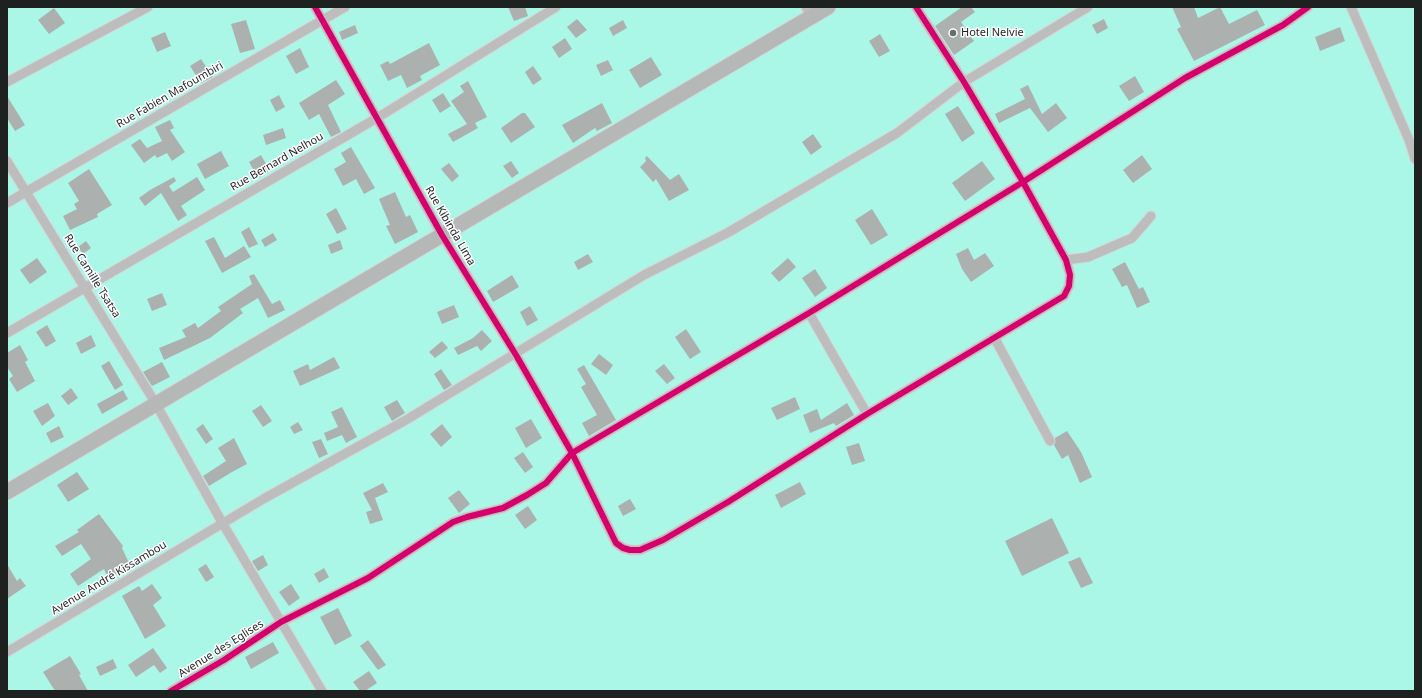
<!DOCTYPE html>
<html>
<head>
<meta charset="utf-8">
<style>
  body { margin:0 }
  #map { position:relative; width:1422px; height:698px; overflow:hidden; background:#f5fbf9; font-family:"Noto Sans",sans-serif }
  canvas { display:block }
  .frame { position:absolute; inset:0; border:8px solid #1d2120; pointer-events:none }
</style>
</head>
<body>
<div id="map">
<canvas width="1422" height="698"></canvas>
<div class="frame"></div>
</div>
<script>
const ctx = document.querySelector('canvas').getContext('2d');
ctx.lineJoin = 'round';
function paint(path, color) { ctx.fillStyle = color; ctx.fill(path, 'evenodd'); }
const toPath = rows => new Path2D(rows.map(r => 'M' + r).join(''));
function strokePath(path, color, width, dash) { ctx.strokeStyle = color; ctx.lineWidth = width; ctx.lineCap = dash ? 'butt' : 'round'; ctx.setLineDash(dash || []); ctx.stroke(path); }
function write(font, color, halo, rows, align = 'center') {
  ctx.font = font + ' "Noto Sans",sans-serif'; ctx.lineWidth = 3; ctx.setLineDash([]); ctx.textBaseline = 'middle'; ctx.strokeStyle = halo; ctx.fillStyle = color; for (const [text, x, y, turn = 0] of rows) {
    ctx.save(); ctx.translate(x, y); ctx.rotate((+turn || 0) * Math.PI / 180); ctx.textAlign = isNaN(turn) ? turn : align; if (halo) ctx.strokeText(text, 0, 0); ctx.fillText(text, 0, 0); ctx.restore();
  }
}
paint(toPath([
  [7,7,1415,7,1415,691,7,691]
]), '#aaf7e8');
paint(toPath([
  [508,7,525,7,528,16,514,21],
  [962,7,971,7,975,12,961,22,974,41,954,55,935,26],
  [1172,7,1194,7,1198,18,1220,7,1229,24,1257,10,1265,25,1194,61,1177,29,1181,27],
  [54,8,65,23,49,34,38,20],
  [577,19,587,30,576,38,567,27],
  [1104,19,1108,28,1097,34,1092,25],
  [246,20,255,49,240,53,231,24],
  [623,20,627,28,613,36,609,28],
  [355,25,358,33,342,40,339,32],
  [1340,27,1345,41,1320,51,1315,37],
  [165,32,171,46,157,52,151,38],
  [880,34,890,51,879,57,869,41],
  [565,38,572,49,559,58,552,47],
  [429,43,440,65,420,76,422,80,407,88,401,75,388,81,380,65,388,61,390,64],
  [300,48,309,67,296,74,286,56],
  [651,57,662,75,640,88,629,70],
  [201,59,213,77,201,83,190,66],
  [608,60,613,70,601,76,596,65],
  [533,66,542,79,533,85,525,72],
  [1135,76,1144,92,1129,101,1119,86],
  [336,80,345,94,328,105,341,132,331,137,319,114,309,120,299,103],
  [468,81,487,117,475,123,478,128,453,142,448,134,467,124,451,101,464,92,460,86],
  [1028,85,1042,114,1056,103,1067,118,1048,132,1030,108,999,123,995,114,1025,99,1020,89],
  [443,93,451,106,440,113,432,100],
  [279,95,285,107,276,112,270,100],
  [7,96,25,125,15,131,7,118],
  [602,103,612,123,597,131,595,128,573,143,562,125],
  [958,106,975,133,962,142,945,114],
  [522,113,525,113,535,127,511,143,501,128],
  [170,120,174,128,170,130,185,152,172,161,167,153,157,158,155,155,144,163,131,145,140,139,147,148,162,141,155,127],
  [283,128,286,138,266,145,263,135],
  [813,134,822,147,811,155,802,142],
  [351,147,375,188,364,194,356,179,343,186,334,169,346,162,341,153],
  [221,151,229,166,205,179,197,164],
  [261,155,270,171,258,178,249,162],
  [1142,155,1152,169,1133,183,1123,170],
  [647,156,670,180,679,174,689,190,669,201,656,179,653,182,640,167,646,161,645,158],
  [511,161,519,173,512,178,503,166],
  [982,161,995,179,965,201,952,183],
  [449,163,459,176,452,182,441,169],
  [89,169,112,205,97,214,98,217,70,230,63,216,77,209,74,204,79,201,68,183],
  [174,177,176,181,169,186,173,192,197,177,205,190,181,206,187,215,178,221,161,193,145,206,139,198,150,190],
  [395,192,406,217,410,215,418,232,395,244,386,226,390,225,379,199],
  [336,208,347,229,337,234,326,214],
  [872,209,888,235,871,245,855,220],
  [249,227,258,244,249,248,241,232],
  [273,233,277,240,265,247,261,240],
  [214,237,225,258,244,246,251,257,222,273,205,241],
  [340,240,343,249,331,254,328,245],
  [86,241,91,248,83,254,78,247],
  [968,248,974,260,985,253,994,266,971,282,962,269,956,254],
  [588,254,593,262,578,270,574,262],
  [37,258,47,272,30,284,20,270],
  [788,258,796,267,779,282,771,273],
  [1125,262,1139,289,1143,287,1150,302,1137,308,1127,285,1122,287,1112,269],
  [815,269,827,288,815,297,802,278],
  [254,274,272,304,280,300,285,310,268,318,258,298,240,309,243,313,210,338,164,360,159,348,186,337,182,330,195,323,198,328,221,311,218,307,252,284,249,276],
  [512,275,519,287,493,302,487,291],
  [162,293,167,305,152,311,147,299],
  [454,305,459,317,442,324,437,312],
  [530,306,538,320,527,326,520,312],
  [47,325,56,341,46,347,36,332],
  [686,329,701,352,690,359,675,337],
  [482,330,492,341,481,351,477,346,458,355,454,348,473,338],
  [91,335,96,346,81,354,76,343],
  [442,341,448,348,435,358,429,352],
  [20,345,28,360,25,362,35,381,17,392,9,379,13,376,7,367,7,353],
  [599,354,613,365,606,375,591,364],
  [334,357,340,368,300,386,293,371,308,364,310,370],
  [109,361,123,385,115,390,101,366],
  [162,362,170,377,152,386,143,372],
  [664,364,675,378,667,384,655,371],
  [584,365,616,420,589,436,582,423,597,415,581,387,586,384,577,369],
  [441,369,452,385,444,390,434,374],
  [71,388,78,398,68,405,61,396],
  [123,390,128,399,102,414,97,404],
  [795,397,800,409,777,420,771,408],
  [397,400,405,413,392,421,384,407],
  [48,403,55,416,42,426,33,411],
  [847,403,854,415,836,426,834,423,810,433,803,415,817,409,821,420],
  [261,405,272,421,263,427,252,411],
  [342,407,357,437,346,443,342,435,327,441,324,433,338,427,331,412],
  [531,419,542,438,526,448,515,428],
  [298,422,303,430,294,434,290,427],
  [203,424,213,439,206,444,196,429],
  [442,424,452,437,441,447,430,434],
  [59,426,64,437,51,443,46,433],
  [1067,431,1081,452,1092,477,1080,483,1068,455,1062,459,1054,445,1055,438],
  [234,438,247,464,232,472,209,486,203,476,226,461,218,448],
  [321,439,328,454,319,458,312,442],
  [859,443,865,461,852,465,846,447],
  [523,452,533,467,525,473,514,458],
  [77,472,89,489,68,502,57,485],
  [800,482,806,494,781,508,775,495],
  [383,483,388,492,375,498,383,520,370,524,366,512,372,510,363,493],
  [459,490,470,504,459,513,448,498],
  [630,499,636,509,623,516,618,506],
  [528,506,537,520,525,529,515,515],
  [99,514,123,546,122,548,131,567,108,578,104,569,78,586,70,574,91,559,81,544,62,556,55,546,79,532,77,530],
  [1052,518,1069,553,1022,576,1005,541],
  [263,555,268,565,258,571,252,561],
  [1080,557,1093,583,1081,588,1068,562],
  [7,564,17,581,20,578,26,586,7,599],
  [206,564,214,577,206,582,198,569],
  [324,568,329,577,319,583,314,574],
  [152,584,162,598,153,605,166,626,145,639,122,596,139,586,142,591],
  [291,584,300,598,289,606,279,592],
  [338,608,352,636,335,645,320,617],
  [368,640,386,665,378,670,360,646],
  [273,642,279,653,251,669,245,657],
  [153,648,167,668,160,673,154,665,136,677,128,665],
  [70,656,81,674,79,675,88,691,55,691,43,672],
  [113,659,117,668,100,676,96,667],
  [369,671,377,683,365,691,360,691,353,682]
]), '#acb1af');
const minor = toPath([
  [315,7,442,235,516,355,572,453,616,543,623,548,630,550,640,550,663,540,728,502,867,414,1064,296,1069,286,1070,275,1066,260,1023,182,964,82,916,7],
  [806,7,811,16],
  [1351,7,1409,140,1415,159],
  [7,82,148,7],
  [7,161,156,404,223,524,322,691],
  [7,203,345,7],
  [1066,260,1088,257,1132,238,1151,216],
  [809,313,867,414],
  [7,333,377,118,556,7],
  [994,337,1050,441],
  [7,652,265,498,406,420,644,275,729,232,897,133,964,82,1088,7],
  [171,691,224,660,281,622,368,578,453,522,467,517,503,508,527,495,546,483,572,453,809,313,1023,182,1185,78,1283,25,1308,7]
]);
const trunk = toPath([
  [7,492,828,7]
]);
strokePath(minor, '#d3d7d6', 11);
strokePath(trunk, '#d3d7d6', 17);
strokePath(minor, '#bdbdbe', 9);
strokePath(trunk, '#b6b8b8', 15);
strokePath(toPath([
  [315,7,442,235,516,355,572,453,616,543,623,548,630,550,640,550,663,540,728,502,867,414,1064,296,1069,286,1070,275,1066,260,1023,182,964,82,916,7],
  [171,691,224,660,281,622,368,578,453,522,467,517,503,508,527,495,546,483,572,453,809,313,1023,182,1185,78,1283,25,1308,7]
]), '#d6006c', 6);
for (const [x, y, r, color] of [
  [953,33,4,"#696d6c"]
]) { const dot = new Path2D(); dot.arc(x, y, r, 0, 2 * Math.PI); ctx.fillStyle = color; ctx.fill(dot); strokePath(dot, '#fff', 1.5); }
write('11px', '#1d2120', '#fff', [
  ["Hotel Nelvie",961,33]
], 'left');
write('11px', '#1d2120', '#fff', [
  ["Rue Fabien Mafoumbiri",170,95,-30],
  ["Rue Bernard Nelhou",277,162,-30],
  ["Rue Kibinda Lima",450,226,60],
  ["Rue Camille Tsatsa",92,276,58],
  ["Avenue André Kissambou",109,578,-31],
  ["Avenue des Eglises",221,649,-32]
]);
</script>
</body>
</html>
